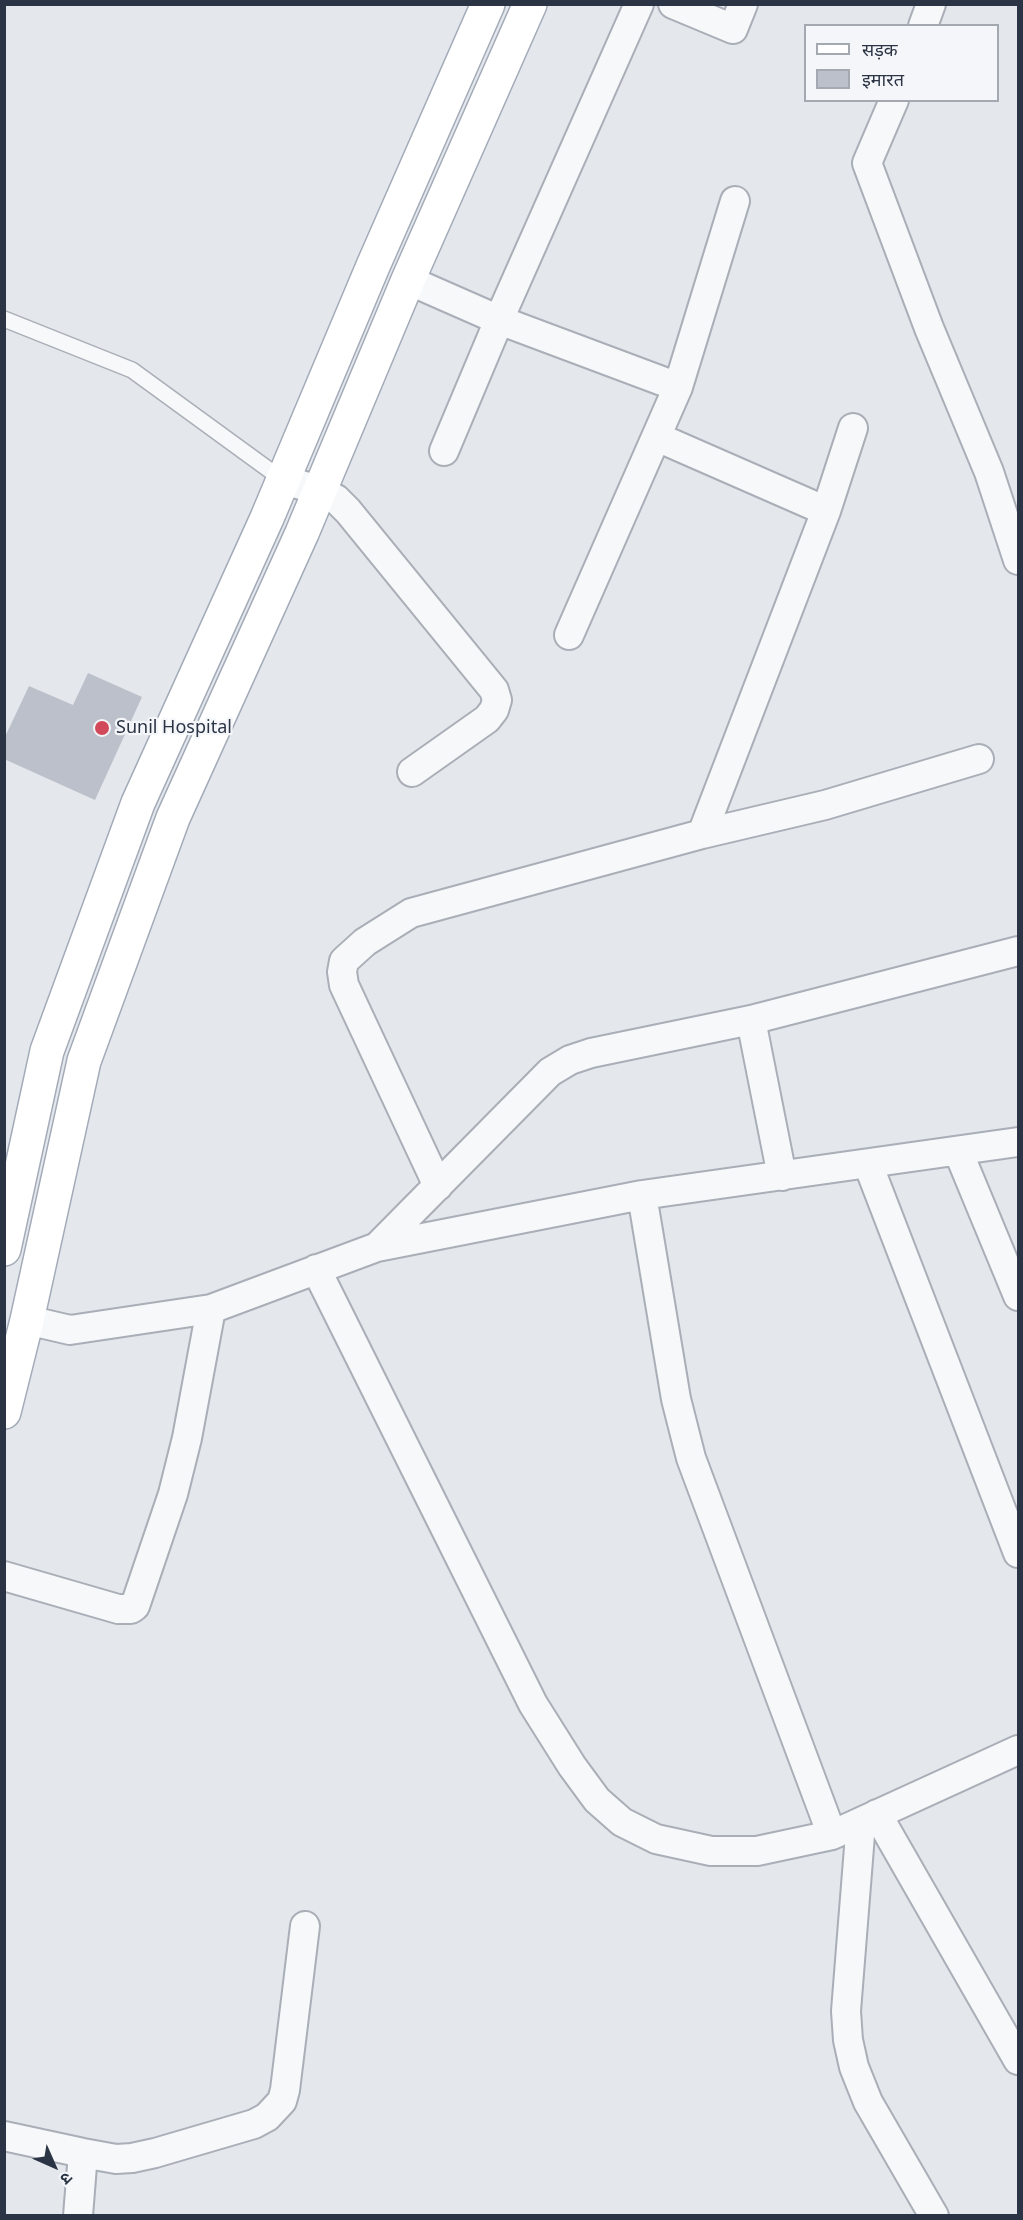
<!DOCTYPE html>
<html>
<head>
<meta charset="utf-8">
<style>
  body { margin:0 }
  #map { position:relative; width:1023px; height:2220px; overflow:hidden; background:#e4e7ec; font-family:"Noto Sans","Noto Sans Devanagari",sans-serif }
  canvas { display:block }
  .frame { position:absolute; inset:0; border:6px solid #2b3445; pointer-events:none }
  .legend { position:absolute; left:804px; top:24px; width:195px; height:78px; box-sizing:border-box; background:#f4f6f9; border:2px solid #a4a8b1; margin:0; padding:8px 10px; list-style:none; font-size:18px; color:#2b3445 }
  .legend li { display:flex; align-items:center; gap:12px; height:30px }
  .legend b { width:30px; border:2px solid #a4a8b1 }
  .north { position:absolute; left:24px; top:2136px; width:60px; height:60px; -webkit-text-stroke:4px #f4f6f9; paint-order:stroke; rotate:135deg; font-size:16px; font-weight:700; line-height:24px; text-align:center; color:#2b3445 }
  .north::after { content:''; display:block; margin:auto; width:21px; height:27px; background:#2b3445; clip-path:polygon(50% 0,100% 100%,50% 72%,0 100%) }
</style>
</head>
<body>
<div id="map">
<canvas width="1023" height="2220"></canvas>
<div class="frame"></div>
<ul class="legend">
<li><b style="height:8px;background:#fff"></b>सड़क</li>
<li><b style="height:16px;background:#bbc0ca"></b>इमारत</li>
</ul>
<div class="north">उ</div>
</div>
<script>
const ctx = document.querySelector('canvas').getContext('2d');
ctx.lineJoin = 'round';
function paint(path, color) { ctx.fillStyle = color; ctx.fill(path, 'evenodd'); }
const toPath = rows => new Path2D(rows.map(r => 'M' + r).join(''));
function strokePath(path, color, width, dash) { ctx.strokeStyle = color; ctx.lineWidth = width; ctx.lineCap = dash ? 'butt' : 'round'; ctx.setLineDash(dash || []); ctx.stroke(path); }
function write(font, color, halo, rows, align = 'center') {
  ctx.font = font + ' "Noto Sans",sans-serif'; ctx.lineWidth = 4.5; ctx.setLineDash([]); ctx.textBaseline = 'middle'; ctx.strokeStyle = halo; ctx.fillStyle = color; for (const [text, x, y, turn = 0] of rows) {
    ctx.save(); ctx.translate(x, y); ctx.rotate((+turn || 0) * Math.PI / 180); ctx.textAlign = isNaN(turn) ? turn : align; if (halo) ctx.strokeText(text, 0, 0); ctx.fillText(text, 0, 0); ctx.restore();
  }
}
paint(toPath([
  [88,673,142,697,95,800,4,759,4,739,29,686,73,705]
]), '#bbc0ca');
const service = toPath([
  [4,319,132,370,283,480]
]);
const minor = toPath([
  [673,4,733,29,743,4],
  [923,26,931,4],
  [894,100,867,163,929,328,989,472,1018,560],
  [408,280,499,320,678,387],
  [657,437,826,511],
  [444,451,505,306,639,4],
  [283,480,319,490,336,499,348,511,494,690,497,700,494,710,487,719,412,772],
  [569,635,678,387,735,201],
  [702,834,826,511,853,428],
  [751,1020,782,1176],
  [958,1151,1018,1296],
  [868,1164,1018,1553],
  [438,1186,344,985,342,972,344,961,365,942,411,913,702,834,825,805,979,759],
  [642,1195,676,1399,691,1458,832,1835],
  [377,1247,550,1072,570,1060,591,1053,751,1020,1018,951],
  [316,1269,533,1704,572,1766,597,1800,622,1822,656,1839,711,1851,757,1851,832,1835,1018,1750],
  [27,1320,70,1330,211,1309,377,1247,642,1195,1018,1142],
  [4,1576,118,1609,131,1609,135,1606,173,1494,187,1438,211,1309],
  [877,1814,1018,2060],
  [861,1822,846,2011,848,2040,854,2067,868,2102,934,2216],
  [4,2136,83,2153,116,2159,132,2158,155,2153,254,2124,267,2117,282,2101,285,2090,305,1926],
  [78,2216,83,2153]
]);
const primary = toPath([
  [4,1249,47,1051,138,803,267,518,373,266,488,4],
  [4,1412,27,1320,84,1061,173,818,302,533,408,280,530,4]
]);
strokePath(service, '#a9aeb7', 18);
strokePath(minor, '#a9aeb7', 32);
strokePath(primary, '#a3abb8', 36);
strokePath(service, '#f7f8fa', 15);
strokePath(minor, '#f7f8fa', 28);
strokePath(primary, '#fff', 33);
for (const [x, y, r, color] of [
  [102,728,8,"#d1495b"]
]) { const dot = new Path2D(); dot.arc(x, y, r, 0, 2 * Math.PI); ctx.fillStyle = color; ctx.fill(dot); strokePath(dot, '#f4f6f9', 2); }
write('18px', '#2b3445', '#f4f6f9', [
  ["Sunil Hospital",116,728]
], 'left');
</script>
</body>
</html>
